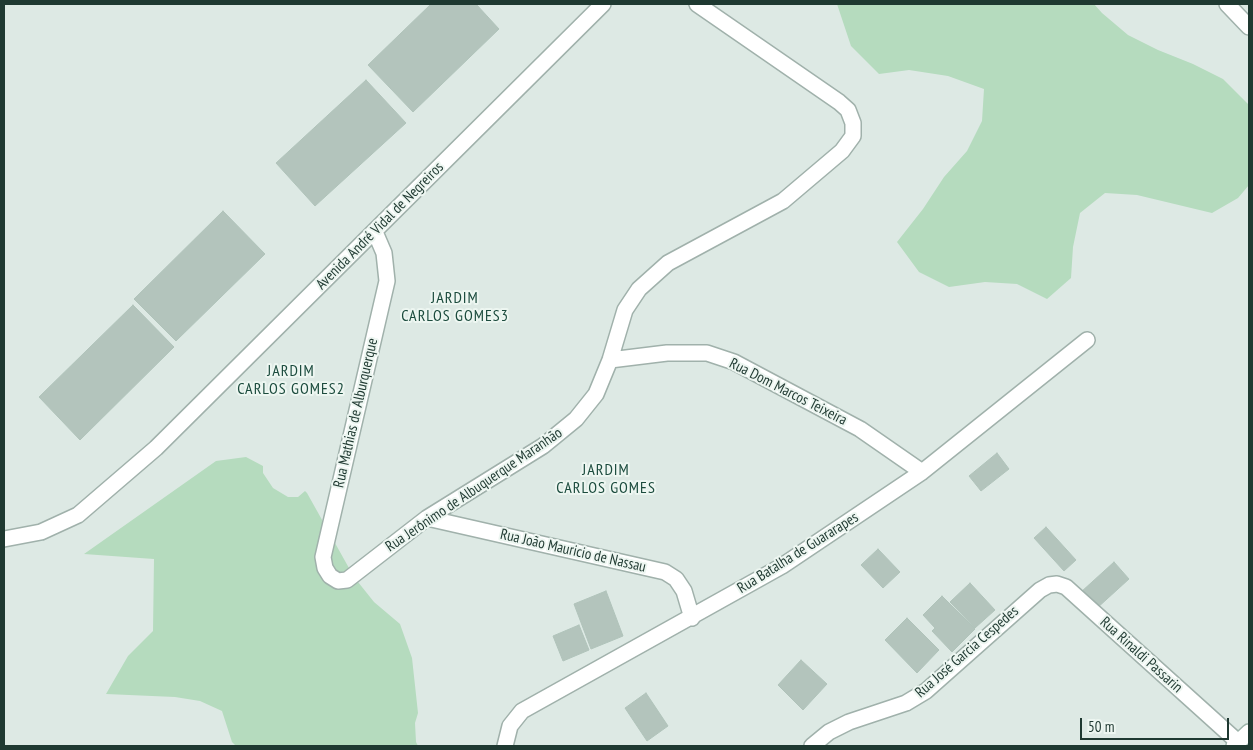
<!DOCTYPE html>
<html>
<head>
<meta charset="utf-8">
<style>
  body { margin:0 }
  #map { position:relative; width:1253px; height:750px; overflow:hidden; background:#dde9e4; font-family:"PT Sans Narrow",sans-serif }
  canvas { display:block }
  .frame { position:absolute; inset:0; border:5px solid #1f3931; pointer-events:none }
  .scale { position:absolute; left:1080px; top:718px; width:149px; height:22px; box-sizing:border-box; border:2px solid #1f3931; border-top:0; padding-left:6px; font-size:15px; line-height:18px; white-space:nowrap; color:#1f3931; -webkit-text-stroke:4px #edf6f1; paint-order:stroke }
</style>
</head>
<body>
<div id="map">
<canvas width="1253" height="750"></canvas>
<div class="frame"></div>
<div class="scale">50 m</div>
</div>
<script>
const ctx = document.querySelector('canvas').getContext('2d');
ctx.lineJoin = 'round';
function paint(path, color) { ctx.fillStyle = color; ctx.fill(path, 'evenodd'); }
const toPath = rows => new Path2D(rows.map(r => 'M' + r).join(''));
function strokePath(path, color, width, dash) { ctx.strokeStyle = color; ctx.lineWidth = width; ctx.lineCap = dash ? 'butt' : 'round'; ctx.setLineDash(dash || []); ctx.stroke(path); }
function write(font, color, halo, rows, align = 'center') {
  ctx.font = font + ' "PT Sans Narrow",sans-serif'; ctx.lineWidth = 4; ctx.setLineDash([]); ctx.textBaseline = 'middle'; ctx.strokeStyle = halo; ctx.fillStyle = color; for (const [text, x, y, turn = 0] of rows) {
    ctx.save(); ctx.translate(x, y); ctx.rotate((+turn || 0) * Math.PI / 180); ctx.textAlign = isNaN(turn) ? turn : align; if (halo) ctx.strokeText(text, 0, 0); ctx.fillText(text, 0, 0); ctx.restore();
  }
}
paint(toPath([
  [837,4,1094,4,1102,13,1128,35,1158,50,1193,64,1223,79,1249,105,1249,185,1238,198,1212,213,1137,195,1105,193,1080,213,1073,247,1071,278,1047,299,1017,284,985,282,949,287,919,272,897,242,923,209,944,177,967,151,982,121,984,89,948,76,909,70,879,74,851,46],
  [246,457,263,466,263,473,273,488,288,497,298,497,305,491,307,493,354,577,374,602,400,624,412,658,418,713,415,723,416,742,418,746,236,746,232,742,222,711,200,701,175,697,106,694,128,656,153,631,154,559,84,554,216,461]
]), '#b5dbbe');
const building = toPath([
  [431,4,476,4,499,29,413,112,368,65,431,4],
  [366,80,406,123,315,206,276,163,366,80],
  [223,211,265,254,176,341,134,299,223,211],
  [133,305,174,347,80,440,39,397,133,305],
  [997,453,1009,469,981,491,969,476,997,453],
  [1046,527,1076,560,1064,571,1034,538,1046,527],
  [878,549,900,572,883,588,861,565,878,549],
  [1114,562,1129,579,1096,609,1081,592,1114,562],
  [970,583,995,610,975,628,950,602,970,583],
  [606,591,623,636,591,649,574,604,606,591],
  [942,596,975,629,952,652,932,631,935,628,923,615,942,596],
  [907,618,939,650,917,673,885,640,907,618],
  [579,625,589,650,563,661,553,636,579,625],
  [801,660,827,684,803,710,778,685,801,660],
  [646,693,668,726,647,741,625,708,646,693]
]);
paint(building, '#b3c4bc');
strokePath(building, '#b0c3ba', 1);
const minor = toPath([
  [1227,4,1249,27],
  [375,232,384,253,387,281,323,557,325,568,330,576,338,581,347,580,427,518,543,446,576,419,596,394,610,360,625,310,639,289,668,263,783,201,842,151,853,136,853,123,848,110,839,102,697,4],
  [610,360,667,353,707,353,734,362,860,429,922,472],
  [427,518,665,572,676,579,684,591,692,618],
  [4,539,41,532,78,515,156,448,603,4],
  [505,746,510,726,522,711,782,566,922,472,1087,340],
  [812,746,829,732,849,722,906,703,926,691,1040,590,1049,585,1057,584,1066,587,1238,742]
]);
const secondary = toPath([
  [1234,746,1249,732]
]);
strokePath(minor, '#a0b1ab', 18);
strokePath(secondary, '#9db5ab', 18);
strokePath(minor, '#fff', 15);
strokePath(secondary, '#fff', 15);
write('15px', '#1f3931', '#edf6f1', [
  ["Avenida André Vidal de Negreiros",380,226,-45],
  ["Rua Dom Marcos Teixeira",788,392,27],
  ["Rua Mathias de Alburquerque",356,413,-77],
  ["Rua Jerônimo de Albuquerque Maranhão",474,490,-34],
  ["Rua João Mauricio de Nassau",573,551,13],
  ["Rua Batalha de Guararapes",798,553,-32],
  ["Rua José Garcia Cespedes",967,652,-41],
  ["Rua Rinaldi Passarin",1141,655,42]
]);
ctx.letterSpacing = '1px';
write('16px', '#1b4b3d', '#edf6f1', [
  ["JARDIM",455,298],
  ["CARLOS GOMES3",455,316],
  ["JARDIM",291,371],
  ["CARLOS GOMES2",291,389],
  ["JARDIM",606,470],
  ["CARLOS GOMES",606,488]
]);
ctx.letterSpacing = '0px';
</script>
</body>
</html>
